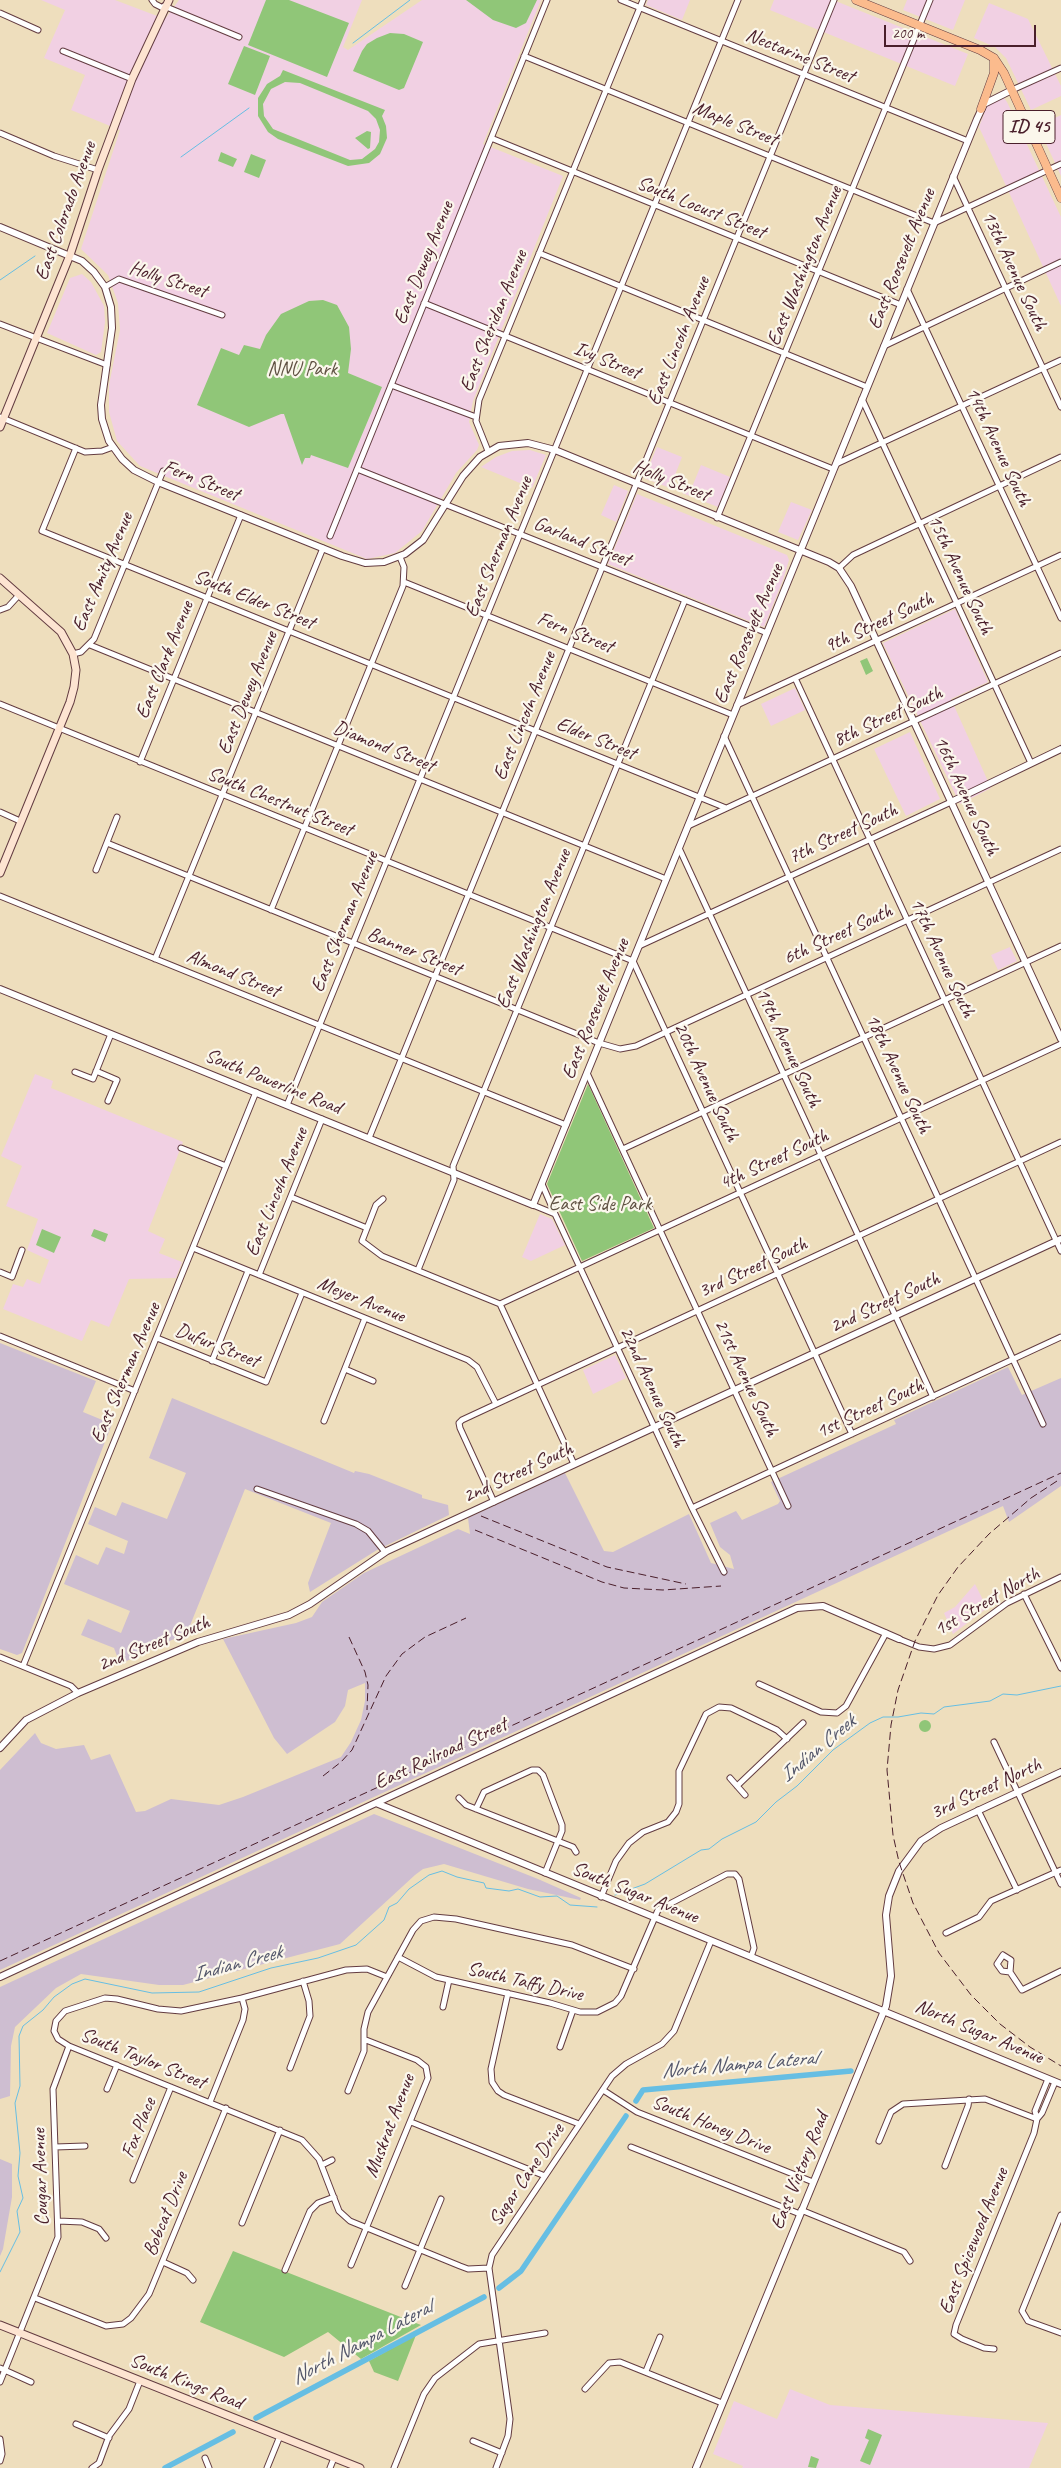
<!DOCTYPE html>
<html>
<head>
<meta charset="utf-8">
<style>
  body { margin:0 }
  #map { position:relative; width:1061px; height:2468px; overflow:hidden; background:#eedebd; font-family:Caveat,sans-serif }
  canvas { display:block }
  .scale { position:absolute; left:884px; top:25px; width:152px; height:22px; box-sizing:border-box; border:2px solid #4a1f2b; border-top:0; padding-left:6px; font-size:15px; line-height:18px; white-space:nowrap; color:#4a1f2b; -webkit-text-stroke:4px #fbf7ec; paint-order:stroke }
</style>
</head>
<body>
<div id="map">
<canvas width="1061" height="2468"></canvas>
<div class="scale">200 m</div>
</div>
<script>
const ctx = document.querySelector('canvas').getContext('2d');
ctx.lineJoin = 'round';
function paint(path, color) { ctx.fillStyle = color; ctx.fill(path, 'evenodd'); }
const toPath = rows => new Path2D(rows.map(r => 'M' + r).join(''));
function strokePath(path, color, width, dash) { ctx.strokeStyle = color; ctx.lineWidth = width; ctx.lineCap = dash ? 'butt' : 'round'; ctx.setLineDash(dash || []); ctx.stroke(path); }
function write(font, color, halo, rows, align = 'center') {
  ctx.font = font + ' Caveat,sans-serif'; ctx.lineWidth = 4.5; ctx.setLineDash([]); ctx.textBaseline = 'middle'; ctx.strokeStyle = halo; ctx.fillStyle = color; for (const [text, x, y, turn = 0] of rows) {
    ctx.save(); ctx.translate(x, y); ctx.rotate((+turn || 0) * Math.PI / 180); ctx.textAlign = isNaN(turn) ? turn : align; if (halo) ctx.strokeText(text, 0, 0); ctx.fillText(text, 0, 0); ctx.restore();
  }
}
paint(toPath([
  [41,0,115,0,165,19,179,0,362,0,343,47,348,50,422,0,541,0,483,144,563,176,473,401,469,422,479,445,477,450,456,473,422,531,395,553,367,559,140,466,117,441,109,412,109,385,120,330,118,303,108,275,81,249,120,130,71,110,85,75,44,58,65,10],
  [648,0,690,0,682,20,646,5],
  [774,0,833,0,968,54,955,86,770,10],
  [907,0,965,0,953,30,903,10],
  [989,3,1028,19,1061,86,1061,96,1031,110,1006,58,995,47,974,38],
  [1004,98,1007,102,1061,217,1061,306,979,127,987,106],
  [1061,115,1061,176,1038,126],
  [82,274,91,282,104,306,105,322,101,352,96,355,47,333,70,278],
  [657,447,682,457,670,488,644,478],
  [530,450,546,455,532,488,481,467,496,457,512,451],
  [701,465,730,477,718,507,682,493,689,486,692,487],
  [614,485,628,491,616,522,601,515],
  [637,494,787,555,789,560,783,580,764,627,608,564],
  [791,502,812,510,798,540,778,532],
  [955,609,988,682,951,699,991,788,960,804,883,643],
  [795,688,805,710,771,726,761,704],
  [910,732,940,799,906,816,874,749],
  [1010,947,1017,961,998,970,991,955],
  [35,1074,53,1081,51,1088,183,1142,148,1231,165,1239,159,1253,182,1262,176,1278,129,1279,109,1327,91,1320,82,1341,3,1309,13,1284,23,1287,27,1279,40,1284,49,1260,27,1250,38,1219,6,1206,22,1166,1,1156],
  [540,1214,552,1219,565,1245,531,1261,522,1257],
  [615,1355,626,1378,593,1394,583,1370],
  [975,1584,987,1608,953,1634,944,1613,955,1607],
  [790,2389,830,2405,1048,2423,1029,2468,742,2468,743,2466,713,2454,734,2401,777,2419]
]), '#f1d0e3');
paint(toPath([
  [0,1343,96,1381,83,1412,112,1424,22,1653,17,1655,0,1649],
  [1008,1367,1022,1395,1061,1378,1061,1486,1009,1522,1003,1506,0,1970,0,1770,35,1733,41,1743,56,1749,84,1745,91,1760,110,1754,136,1812,145,1811,171,1799,219,1805,243,1797,341,1757,351,1742,361,1720,365,1701,365,1683,348,1690,345,1706,335,1722,287,1754,274,1738,223,1639,296,1623,312,1617,322,1602,364,1573,458,1529,470,1534,468,1518,565,1473,604,1551,613,1552,689,1514,711,1563,734,1569,730,1555,720,1547,710,1523,736,1511,742,1520,778,1504,780,1501,771,1482,896,1424,894,1420],
  [172,1398,354,1473,355,1471,369,1474,422,1495,422,1498,448,1505,449,1515,377,1550,310,1592,308,1583,331,1523,245,1489,187,1633,120,1664,114,1648,81,1635,88,1619,121,1633,130,1611,64,1584,76,1555,98,1565,106,1547,124,1554,128,1541,88,1524,95,1507,116,1516,122,1502,167,1519,186,1473,149,1458],
  [374,1814,538,1879,581,1898,580,1900,528,1889,444,1864,423,1869,415,1875,340,1944,183,1985,159,1985,81,1974,56,1988,15,2027,11,2046,10,2096,0,2099,0,1987],
  [0,2159,12,2164,12,2197,3,2249,0,2256]
]), '#cebed1');
paint(toPath([
  [266,0,289,0,349,23,327,77,248,45],
  [466,0,537,0,526,23,516,28,493,20],
  [390,33,404,34,423,42,404,88,399,90,353,71,362,51,367,44,377,38],
  [244,46,270,56,255,95,228,84],
  [283,70,385,110,382,116,386,126,387,138,380,154,369,163,348,166,278,139,268,132,258,116,258,98,267,84,280,76],
  [285,82,300,83,368,111,376,119,380,130,379,142,375,149,362,159,350,160,273,129,264,116,263,104,271,89],
  [367,131,371,132,370,148,368,149,355,138],
  [221,152,237,159,233,167,218,161],
  [251,154,266,160,259,178,244,172],
  [323,300,337,305,349,327,351,349,348,373,382,387,348,468,311,455,310,458,305,458,302,465,284,414,281,414,249,427,197,405,221,348,239,355,244,345,260,349,266,335,281,314,309,301],
  [867,658,873,671,866,675,860,661],
  [588,1084,654,1228,582,1261,547,1184],
  [42,1229,61,1237,54,1253,36,1245],
  [94,1229,108,1234,105,1242,91,1236],
  '919 1726a6 6 0 1 1 12 0a6 6 0 1 1-12 0Z',
  [233,2251,421,2325,361,2359,328,2332,284,2357,200,2322],
  [416,2335,398,2381,374,2372,369,2361],
  [868,2429,882,2435,870,2465,860,2461,869,2440,865,2438],
  [811,2456,819,2459,816,2468,808,2467]
]), '#90c678');
strokePath(toPath([
  [353,43,410,0],
  [181,157,249,108],
  [0,280,35,256],
  [615,1895,645,1884,701,1850,709,1849,722,1839,756,1822,776,1802,797,1786,833,1750,870,1723,883,1717,898,1717,921,1713,934,1714,944,1707,990,1701,1003,1694,1017,1695,1061,1686],
  [0,2272,20,2232,17,2211,23,2198,18,2176,20,2153,15,2103,20,2086,19,2036,23,2026,43,2010,54,1997,72,1984,85,1979,152,1993,199,1992,271,1968,318,1958,356,1945,384,1920,389,1907,397,1903,409,1889,429,1875,442,1871,457,1877,484,1883,486,1888,509,1891,518,1889,540,1897,557,1896,570,1905,597,1907]
]), '#66bee3', 1);
strokePath(toPath([
  [636,2101,643,2090,851,2071],
  [499,2288,521,2271,626,2116],
  [256,2418,484,2297],
  [165,2468,233,2432]
]), '#66bee3', 5.5);
const minor = toPath([
  [152,0,155,4,163,8],
  [621,0,968,141],
  [164,6,239,37],
  [0,13,38,30],
  [63,51,132,79],
  [524,56,934,223,1061,164],
  [1012,90,1061,68],
  [0,133,54,156,98,170],
  [491,138,901,305],
  [953,176,1061,407],
  [539,253,867,387],
  [105,287,119,279,222,315],
  [907,289,1061,618],
  [424,303,833,469],
  [0,324,107,365],
  [884,346,1061,262],
  [391,385,476,417],
  [862,399,1031,763],
  [0,417,85,452,102,451,113,447],
  [76,448,42,531,726,808],
  [488,451,476,421,479,400,643,0],
  [836,464,1061,360],
  [357,469,767,633],
  [717,518,930,0],
  [330,536,547,0],
  [839,568,853,555,1061,457],
  [404,582,733,715],
  [0,610,8,607,19,595],
  [90,645,666,879],
  [73,654,81,652,94,639,163,471],
  [795,678,1061,1251],
  [0,704,633,961,852,1434],
  [737,705,1061,555],
  [724,736,1043,1424],
  [140,762,241,515],
  [0,812,20,821],
  [688,826,1061,653],
  [107,843,599,1043,620,1049,636,1046,1061,849],
  [679,848,933,1397],
  [96,870,117,817],
  [0,896,566,1125],
  [271,910,403,586,404,567,400,557],
  [639,946,951,802],
  [155,959,323,548],
  [96,1071,117,1080,108,1101],
  [75,1072,93,1079,111,1034],
  [587,1073,788,1506],
  [287,1105,738,0],
  [369,1138,834,0],
  [181,1148,226,1166],
  [623,1149,1061,946],
  [542,1184,555,1214],
  [291,1197,367,1228],
  [383,1199,376,1205,362,1241,382,1256,500,1304],
  [533,1205,555,1214,692,1508,724,1572],
  [193,1248,468,1360,477,1367,496,1404],
  [418,1270,454,1180,453,1166,685,600],
  [0,1272,12,1277,22,1250],
  [259,1275,322,1119],
  [500,1304,1061,1044],
  [500,1304,574,1464],
  [0,1336,135,1391],
  [157,1338,266,1382,302,1293],
  [212,1361,248,1271],
  [345,1369,373,1381],
  [324,1421,365,1318],
  [257,1489,356,1524,368,1531,385,1552],
  [494,1502,460,1428,459,1423,462,1420,1061,1142],
  [692,1508,1061,1337],
  [1024,1594,1061,1668],
  [899,1639,919,1647,934,1649,950,1645,1007,1603,1061,1577],
  [0,1657,71,1686,78,1693],
  [23,1666,256,1092],
  [759,1684,821,1712,837,1713,846,1706,886,1633],
  [994,1742,1061,1884],
  [730,1778,745,1795],
  [737,1786,803,1723],
  [459,1798,466,1805,573,1847,576,1852],
  [476,1809,484,1792,532,1770,538,1770,543,1775,562,1825,562,1831,545,1873],
  [978,1810,1017,1890],
  [601,1897,616,1861,629,1843,643,1832,668,1822,676,1812,679,1804,679,1771,706,1714,719,1707,731,1708,777,1730,787,1739],
  [946,1933,979,1917,991,1901,1061,1870],
  [1003,1955,1011,1960,1010,1972,1002,1971,997,1964,1003,1955],
  [398,1957,436,1977,550,2003,580,2012,597,2012,615,2003,621,1996,658,1910,727,1874,735,1874,739,1879,754,1948,751,1957],
  [1010,1972,1022,1990,1061,1971],
  [387,1977,367,1969,346,1970,242,1998,181,2011,158,2009,117,1999,105,1998,65,2011,56,2021,54,2031,58,2039,69,2046,302,2140,319,2159,339,2211,350,2221,460,2266,468,2269,489,2268],
  [508,1993,491,2069,492,2082,498,2091,504,2095,579,2124],
  [443,2007,449,1980],
  [560,2047,573,2010],
  [290,2068,310,2016,309,2001,303,1981],
  [107,2089,117,2065],
  [603,2090,637,2112,813,2182],
  [348,2091,364,2051,364,2029,368,2012,413,1930,421,1921,434,1917,456,1919,572,1945,634,1969],
  [210,2102,243,2020,245,2009,242,1998],
  [1037,2119,1035,2111,1048,2079],
  [411,2122,545,2176],
  [879,2141,891,2112,903,2104,985,2099,1037,2119],
  [55,2147,85,2146],
  [631,2147,800,2214],
  [322,2165,332,2160],
  [945,2166,968,2106,969,2099],
  [133,2180,171,2087],
  [801,2210,904,2252,910,2261],
  [1061,2215,1022,2311,1028,2321,1061,2333],
  [58,2221,82,2222,99,2229,106,2238],
  [242,2223,280,2130],
  [163,2262,187,2273,193,2280],
  [351,2265,428,2078,426,2067,417,2060,366,2040],
  [285,2270,310,2211,318,2203,334,2197],
  [405,2286,441,2199],
  [35,2298,106,2326,123,2324,131,2318,149,2294,226,2108],
  [994,2349,984,2348,962,2339,954,2334,956,2325,1034,2133,1037,2119,1042,2113,1055,2082],
  [0,2368,31,2382],
  [646,2371,660,2337],
  [0,2382,58,2237,53,2089,69,2046],
  [585,2389,609,2363,620,2362,722,2403],
  [76,2424,109,2438],
  [0,2439,2,2454,0,2461],
  [473,2441,502,2453],
  [205,2458,209,2468],
  [92,2468,99,2463,109,2436,129,2409,140,2381],
  [267,2468,280,2436],
  [330,2468,334,2458],
  [394,2468,424,2394,435,2378,479,2344,545,2333],
  [496,2468,508,2436,510,2419,489,2268,492,2255,612,2076,626,2064,662,2044,674,2031,711,1941]
]);
const tertiary = toPath([
  [0,227,82,261,94,272,105,287,111,307,112,328,101,405,102,419,109,441,122,459,134,470,158,482,342,556,365,563,384,562,405,554,423,540,463,476,480,457,499,446,528,443,555,450,829,562,839,568,851,586,1061,1039],
  [951,802,1061,749],
  [0,989,533,1205,977,119,984,104,1012,90],
  [0,1748,26,1720,78,1693,198,1642,289,1615,310,1604,387,1551,1061,1239],
  [376,1803,1061,2084],
  [0,1977,797,1608,823,1606,899,1639],
  [696,2468,886,2006,891,1976,886,1915,889,1896,899,1871,921,1841,941,1828,1061,1772]
]);
const secondary = toPath([
  [0,427,70,255,98,170,132,79,169,0],
  [0,578,61,632,73,654,76,670,74,687,70,702,0,873],
  [0,2325,360,2468]
]);
const primary = toPath([
  [856,0,980,50,994,58,1004,73,1061,198],
  [981,109,994,73,994,58]
]);
strokePath(minor, '#633c41', 7);
strokePath(tertiary, '#633c41', 8);
strokePath(secondary, '#633c41', 9);
strokePath(primary, '#633c41', 9);
strokePath(minor, '#fff', 5);
strokePath(tertiary, '#fff', 6);
strokePath(secondary, '#fde4d1', 7);
strokePath(primary, '#fbbb8d', 8);
strokePath(toPath([
  [1057,1481,1031,1498,989,1534,958,1567,938,1595,915,1641,898,1690,891,1725,887,1770,893,1835,899,1862,913,1903,939,1953,971,1995,1000,2024,1030,2047,1061,2066],
  [481,1516,607,1567,686,1584],
  [475,1530,602,1582,624,1588,663,1590,721,1586],
  [349,1637,365,1672,368,1685,367,1710],
  [323,1776,341,1762,352,1750,386,1676,402,1654,425,1637,466,1618],
  [0,1961,1061,1473]
]), '#4a1f2b', 1, [8, 4]);
for (const [x, y, w] of [
  [1029,127,52]
]) { const box = new Path2D(); box.roundRect(x - w / 2, y - 16.5, w, 33, 4); ctx.fillStyle = '#fbf7ec'; ctx.fill(box); strokePath(box, '#4a1f2b', 1); }
write('bold 19px', '#4a1f2b', null, [
  ["ID 45",1029,127]
]);
write('20px', '#4a1f2b', '#fbf7ec', [
  ["Nectarine Street",800,56,22],
  ["Maple Street",735,124,22],
  ["South Locust Street",701,208,22],
  ["East Colorado Avenue",66,211,-70],
  ["East Roosevelt Avenue",902,259,-68],
  ["East Dewey Avenue",424,263,-68],
  ["East Washington Avenue",805,266,-68],
  ["13th Avenue South",1014,271,65],
  ["Holly Street",168,280,18],
  ["East Sheridan Avenue",494,321,-68],
  ["East Lincoln Avenue",679,341,-68],
  ["Ivy Street",607,361,22],
  ["14th Avenue South",998,447,65],
  ["Fern Street",201,481,22],
  ["Holly Street",671,481,22],
  ["Garland Street",582,542,22],
  ["East Sherman Avenue",499,547,-68],
  ["East Amity Avenue",103,572,-67],
  ["15th Avenue South",960,575,65],
  ["South Elder Street",254,600,22],
  ["9th Street South",879,623,-25],
  ["Fern Street",575,633,22],
  ["East Roosevelt Avenue",749,634,-67],
  ["East Clark Avenue",165,660,-68],
  ["East Dewey Avenue",248,693,-68],
  ["East Lincoln Avenue",525,716,-68],
  ["8th Street South",888,717,-25],
  ["Elder Street",596,739,22],
  ["Diamond Street",384,747,22],
  ["16th Avenue South",966,796,65],
  ["South Chestnut Street",280,802,22],
  ["7th Street South",843,834,-25],
  ["East Sherman Avenue",345,922,-68],
  ["East Washington Avenue",534,929,-68],
  ["6th Street South",838,935,-25],
  ["Banner Street",414,952,22],
  ["17th Avenue South",942,958,65],
  ["Almond Street",233,974,22],
  ["East Roosevelt Avenue",596,1009,-68],
  ["19th Avenue South",788,1048,65],
  ["18th Avenue South",898,1074,65],
  ["South Powerline Road",273,1082,22],
  ["20th Avenue South",706,1082,65],
  ["4th Street South",774,1160,-25],
  ["East Lincoln Avenue",277,1192,-68],
  ["3rd Street South",753,1268,-25],
  ["Meyer Avenue",361,1300,22],
  ["2nd Street South",885,1303,-25],
  ["Dufur Street",217,1346,22],
  ["East Sherman Avenue",126,1373,-67],
  ["21st Avenue South",746,1378,65],
  ["22nd Avenue South",652,1387,65],
  ["1st Street South",870,1409,-25],
  ["2nd Street South",518,1473,-25],
  ["1st Street North",987,1602,-30],
  ["2nd Street South",154,1644,-22],
  ["East Railroad Street",441,1754,-25],
  ["3rd Street North",986,1789,-25],
  ["South Sugar Avenue",635,1893,22],
  ["South Taffy Drive",525,1982,13],
  ["North Sugar Avenue",979,2032,23],
  ["South Taylor Street",143,2059,22],
  ["South Honey Drive",711,2125,22],
  ["Muskrat Avenue",390,2126,-69],
  ["Fox Place",139,2128,-68],
  ["East Victory Road",800,2171,-68],
  ["Sugar Cane Drive",527,2175,-56],
  ["Cougar Avenue",41,2177,-92],
  ["Bobcat Drive",166,2214,-68],
  ["East Spicewood Avenue",974,2241,-68],
  ["South Kings Road",186,2382,22]
]);
write('20px', '#5f5142', '#fbf7ec', [
  ["NNU Park",302,370],
  ["East Side Park",600,1205]
]);
write('italic 21px', '#54576b', '#fbf7ec', [
  ["Indian Creek",818,1749,-40],
  ["Indian Creek",237,1964,-15],
  ["North Nampa Lateral",739,2065,-5],
  ["North Nampa Lateral",362,2343,-28]
]);
</script>
</body>
</html>
